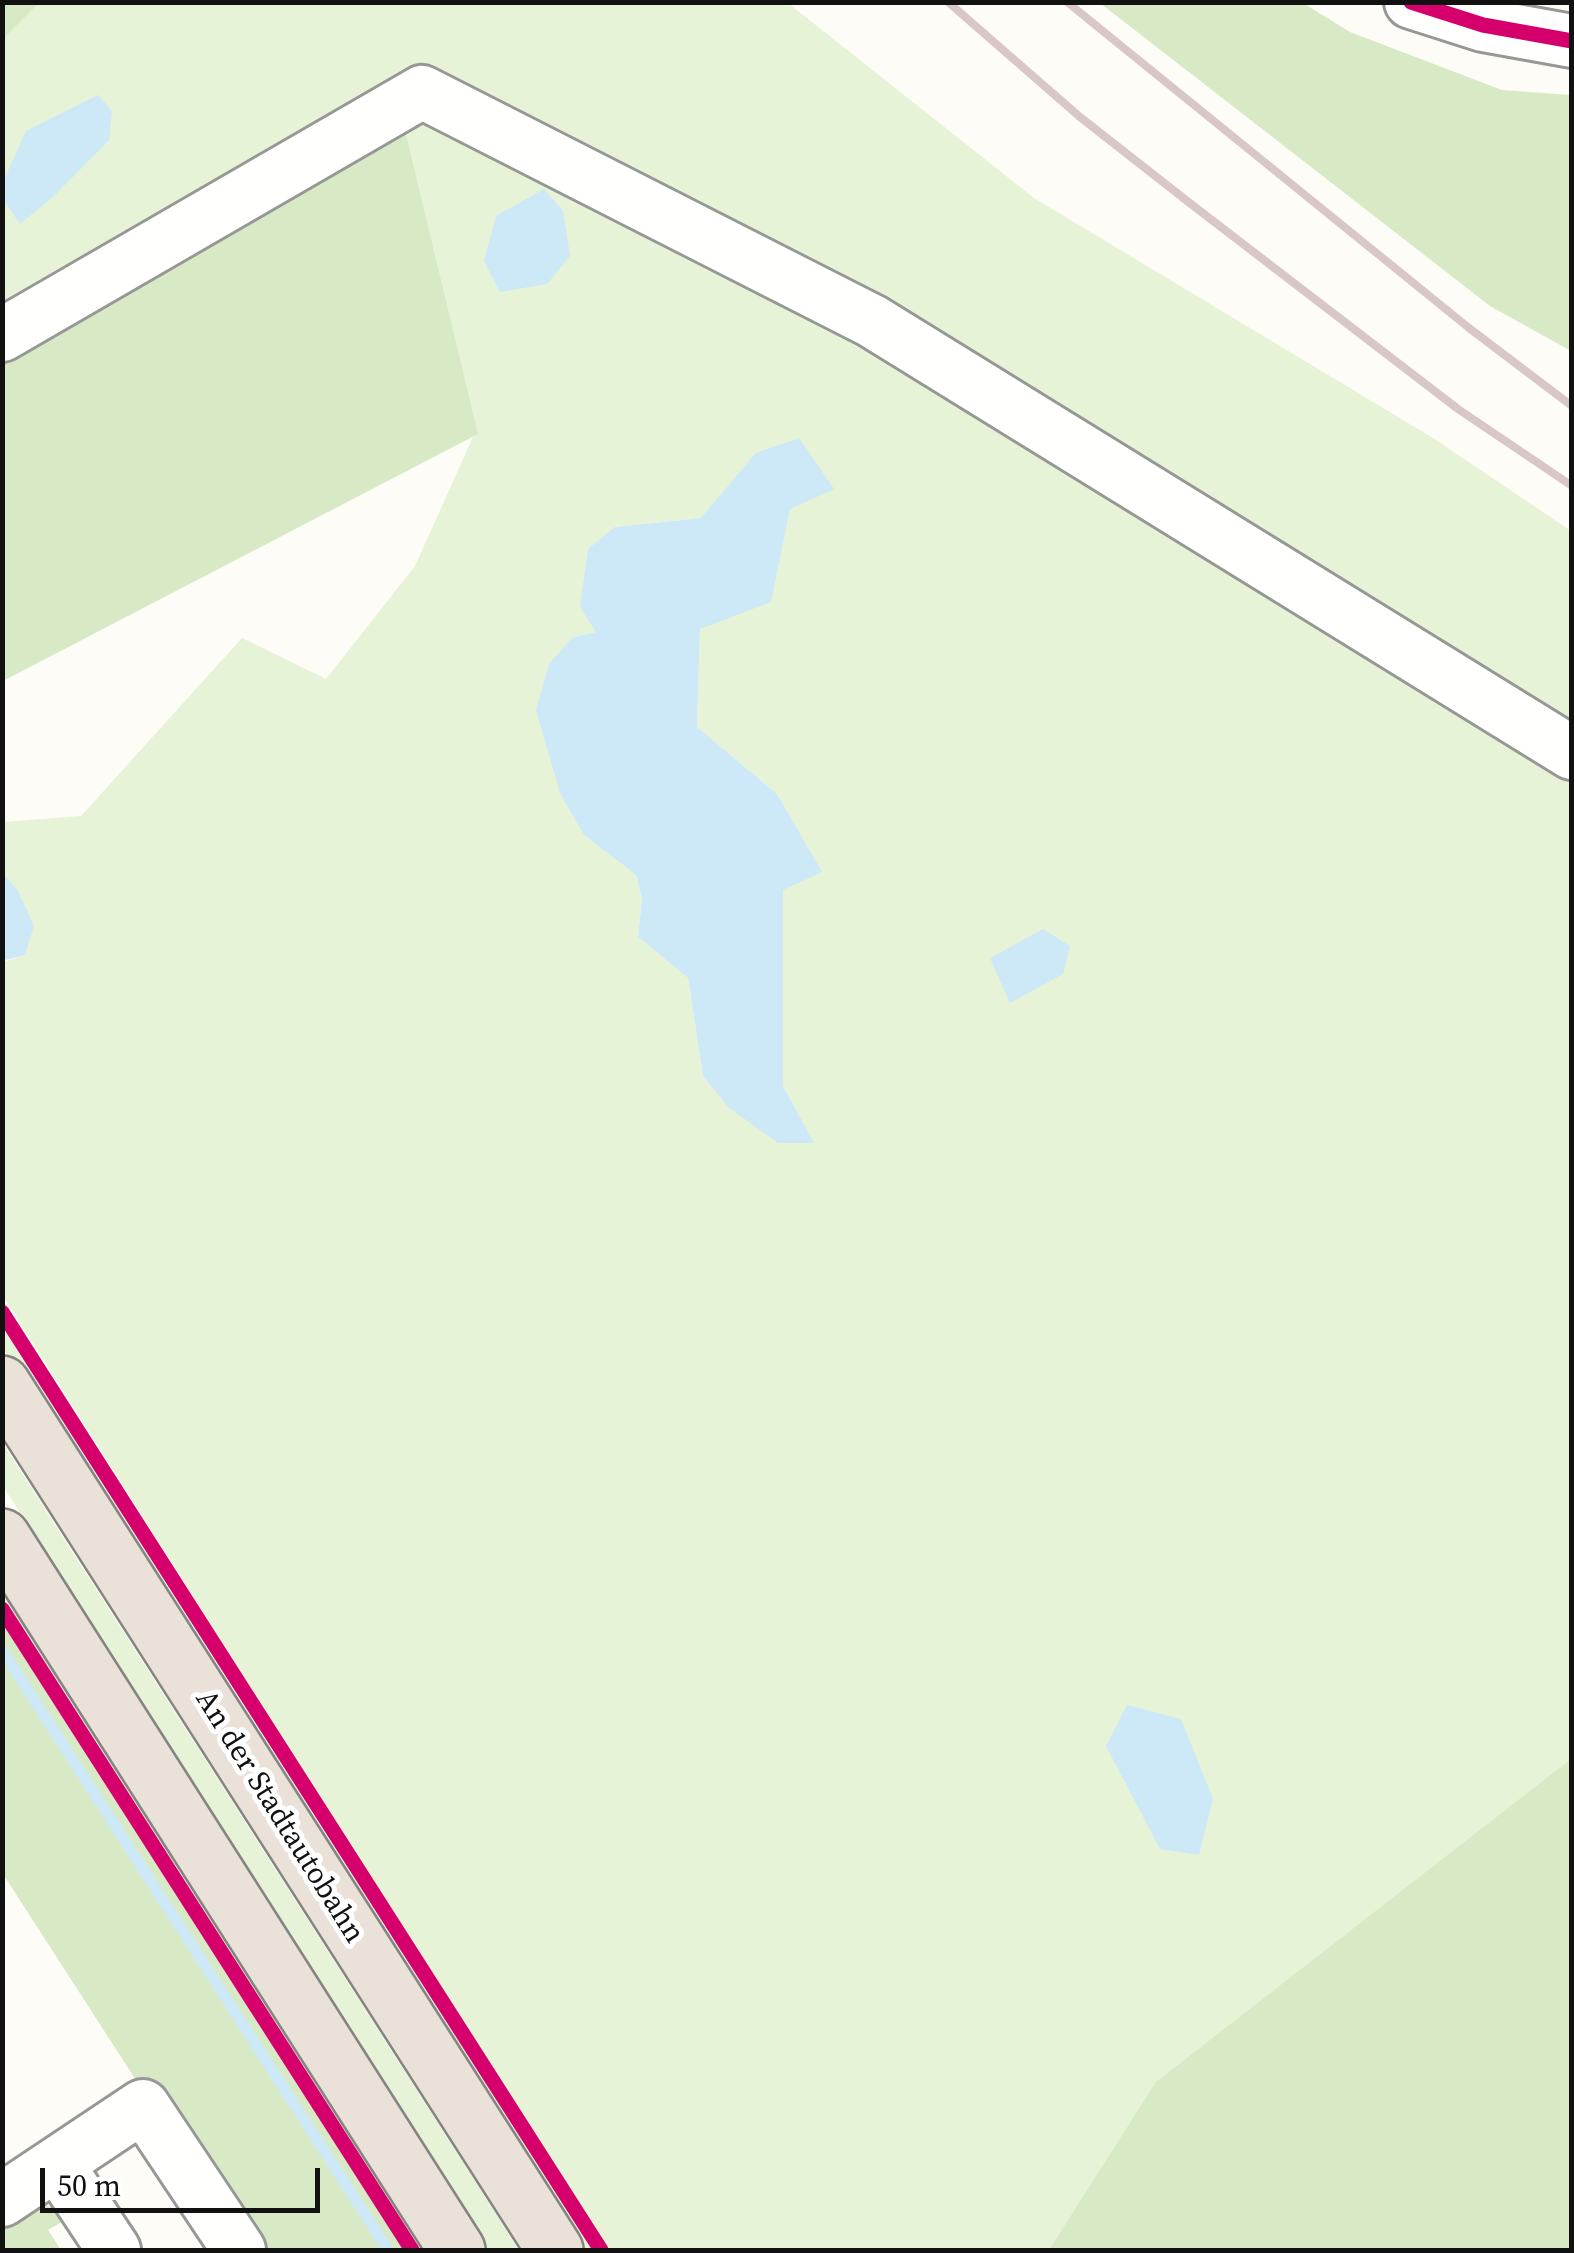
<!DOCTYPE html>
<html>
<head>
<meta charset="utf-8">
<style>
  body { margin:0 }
  #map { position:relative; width:1574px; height:2253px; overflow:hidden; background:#fdfcf7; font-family:"Source Serif 4",serif }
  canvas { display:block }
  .frame { position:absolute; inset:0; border:5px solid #111; pointer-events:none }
  .scale { position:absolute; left:40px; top:2168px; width:280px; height:45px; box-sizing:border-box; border:5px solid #111; border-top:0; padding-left:12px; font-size:30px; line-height:35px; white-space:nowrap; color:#111; -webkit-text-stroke:8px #fff; paint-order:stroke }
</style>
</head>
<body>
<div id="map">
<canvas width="1574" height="2253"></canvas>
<div class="frame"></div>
<div class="scale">50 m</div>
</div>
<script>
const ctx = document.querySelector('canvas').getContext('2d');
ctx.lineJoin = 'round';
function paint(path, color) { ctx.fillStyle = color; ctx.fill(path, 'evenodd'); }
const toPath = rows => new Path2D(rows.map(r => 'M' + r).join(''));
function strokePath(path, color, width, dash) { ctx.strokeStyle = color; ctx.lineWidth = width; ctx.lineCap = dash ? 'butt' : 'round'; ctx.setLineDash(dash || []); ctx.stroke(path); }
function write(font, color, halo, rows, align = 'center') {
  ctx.font = font + ' "Source Serif 4",serif'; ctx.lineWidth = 10; ctx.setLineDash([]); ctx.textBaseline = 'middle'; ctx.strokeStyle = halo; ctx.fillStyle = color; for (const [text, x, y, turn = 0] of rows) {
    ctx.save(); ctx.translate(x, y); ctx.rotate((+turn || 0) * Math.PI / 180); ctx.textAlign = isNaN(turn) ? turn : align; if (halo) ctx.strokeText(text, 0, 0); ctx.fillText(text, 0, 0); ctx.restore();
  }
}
paint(toPath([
  [3,3,788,3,1034,198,1433,438,1571,531,1571,2250,607,2250,3,1296,3,962,25,955,17,889,3,873,3,822,81,816,242,638,326,679,415,566,477,428,3,324],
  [790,509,770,602,700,628,697,727,777,794,821,872,783,889,783,1086,813,1142,728,1107,703,1076,688,978,638,937,642,898,636,875,584,835,573,637,596,632,615,527],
  [2,1326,249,1714,593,2250,577,2250,239,1722,3,1348],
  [2,1442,519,2250,486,2250,468,2224,279,1921,3,1486],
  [2,1582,428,2250,412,2250,3,1609]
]), '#e7f3d7');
paint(toPath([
  [3,2,39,2,39,3,3,39],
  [1100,3,1303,3,1350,32,1502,90,1571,95,1571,351,1490,306],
  [401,114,478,434,3,681,2,349],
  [2,1609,224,1954,412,2250,254,2250,141,2088,3,1874],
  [1571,1759,1571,2250,1049,2250,1156,2082],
  [41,2204,55,2208,67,2219,48,2230,61,2250,3,2250,2,2226,29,2208]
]), '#d8eac5');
paint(toPath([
  [98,95,112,111,109,140,53,197,20,224,3,199,3,182,26,131],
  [544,189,563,211,570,256,547,284,500,292,484,261,496,216],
  [799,438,834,489,790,509,771,602,700,629,697,727,777,794,822,872,783,890,783,1086,814,1143,778,1143,728,1107,703,1076,688,978,638,937,642,898,636,875,584,835,560,793,536,710,549,664,573,637,596,632,580,607,588,549,615,527,701,518,756,453],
  [3,873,17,889,34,926,25,955,6,960,2,956],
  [1043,929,1070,946,1063,974,1010,1003,990,958],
  [1127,1705,1181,1719,1213,1799,1199,1855,1160,1849,1106,1746]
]), '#cde8f7');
strokePath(toPath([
  [2,1650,388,2250]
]), '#cde8f7', 11);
const minor = toPath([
  [1411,2,1483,25,1572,41],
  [2,335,422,92,872,321,1572,753],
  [57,2164,114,2250],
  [2,2200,143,2106,239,2250]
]);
const highway = toPath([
  [2,1384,555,2250],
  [2,1537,457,2250]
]);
strokePath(minor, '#979795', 58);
strokePath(highway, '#858482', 60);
strokePath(minor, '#fffffe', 52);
strokePath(highway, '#eae1d8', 55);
strokePath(toPath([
  [948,2,1080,117,1191,204,1458,409,1572,486],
  [1067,2,1469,328,1572,406]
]), '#d9c6c7', 8);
strokePath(toPath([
  [1411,2,1483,25,1572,41],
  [2,1312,601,2250],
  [2,1609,412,2250]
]), '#d6006c', 15);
write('30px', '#111', '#fff', [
  ["An der Stadtautobahn",279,1817,58]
]);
</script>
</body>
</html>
